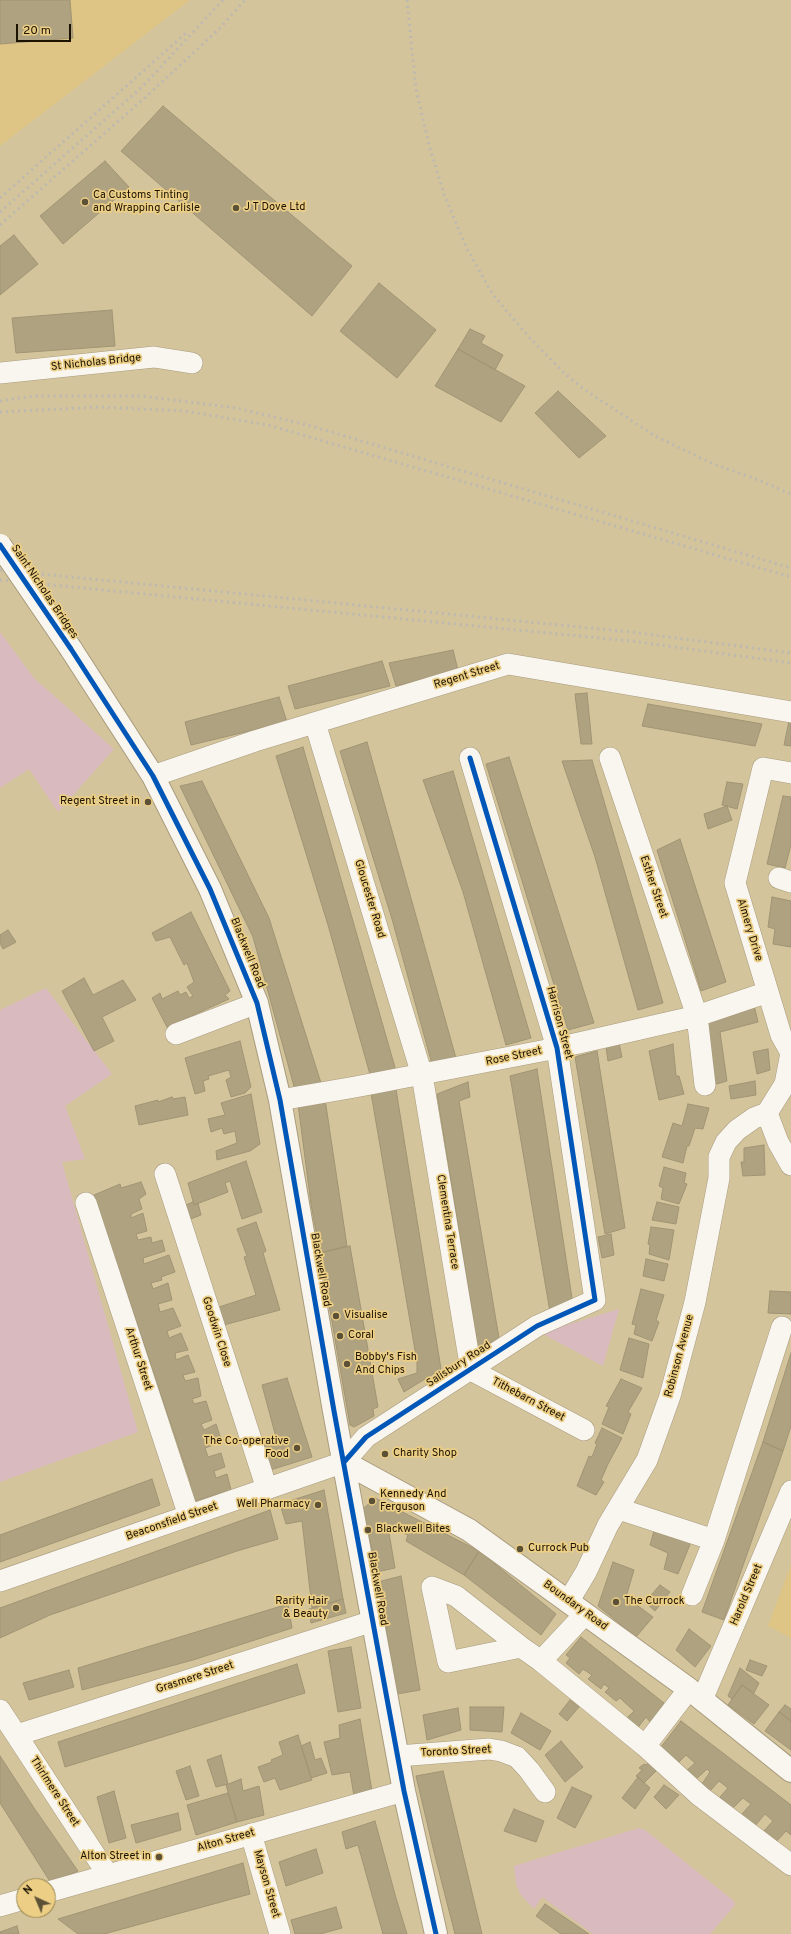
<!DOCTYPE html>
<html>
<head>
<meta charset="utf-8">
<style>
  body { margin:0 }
  #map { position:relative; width:791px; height:1934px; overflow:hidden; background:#d4c49c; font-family:Overpass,sans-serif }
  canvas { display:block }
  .north { position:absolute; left:16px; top:1878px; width:40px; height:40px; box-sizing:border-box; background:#ecce84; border:1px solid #98834f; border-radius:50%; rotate:316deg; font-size:11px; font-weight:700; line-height:16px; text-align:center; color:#1b1200 }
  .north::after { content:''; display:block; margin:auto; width:14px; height:18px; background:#5c5037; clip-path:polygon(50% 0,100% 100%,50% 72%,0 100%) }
  .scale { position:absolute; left:16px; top:24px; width:55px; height:18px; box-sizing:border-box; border:2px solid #1b1200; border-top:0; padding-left:5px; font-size:12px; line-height:14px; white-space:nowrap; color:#1b1200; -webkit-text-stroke:3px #ecce84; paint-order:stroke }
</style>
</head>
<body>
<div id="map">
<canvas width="791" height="1934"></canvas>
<div class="north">N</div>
<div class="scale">20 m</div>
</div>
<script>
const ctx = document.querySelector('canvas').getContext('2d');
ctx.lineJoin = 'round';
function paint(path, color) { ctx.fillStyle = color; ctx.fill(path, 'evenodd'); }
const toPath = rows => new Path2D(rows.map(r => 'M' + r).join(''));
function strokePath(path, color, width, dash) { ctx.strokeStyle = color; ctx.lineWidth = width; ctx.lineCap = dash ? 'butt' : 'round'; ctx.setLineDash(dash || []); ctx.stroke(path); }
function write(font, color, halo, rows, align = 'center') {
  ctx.font = font + ' Overpass,sans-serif'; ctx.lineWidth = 3.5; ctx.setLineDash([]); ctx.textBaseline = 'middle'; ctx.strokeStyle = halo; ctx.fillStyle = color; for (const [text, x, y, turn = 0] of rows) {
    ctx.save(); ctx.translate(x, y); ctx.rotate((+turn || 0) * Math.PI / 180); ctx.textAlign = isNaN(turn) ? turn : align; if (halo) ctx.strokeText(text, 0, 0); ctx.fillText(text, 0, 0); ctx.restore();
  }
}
paint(toPath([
  [0,0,190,0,0,146],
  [791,1565,791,1638,768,1626]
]), '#dec585');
paint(toPath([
  [0,632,34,678,114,749,58,812,29,769,0,788],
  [46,988,112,1074,65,1106,85,1159,62,1162,138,1432,0,1482,0,1010],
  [619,1309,603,1366,541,1333],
  [639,1828,645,1830,734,1901,735,1905,710,1934,593,1934,542,1897,534,1909,520,1894,516,1884,514,1866]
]), '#d9babe');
const building = toPath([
  [0,0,70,0,73,38,0,44,0,0],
  [163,106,352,266,312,316,121,151,163,106],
  [105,161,129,187,63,244,40,216,105,161],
  [14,235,38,264,0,295,0,246,14,235],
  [379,283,436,330,397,378,340,331,379,283],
  [112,310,115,346,16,353,12,318,112,310],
  [470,329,485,336,481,343,503,355,495,370,458,349,470,329],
  [458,349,525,386,501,422,435,386,458,349],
  [558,391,606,436,579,458,535,413,558,391],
  [453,650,458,670,396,686,389,663,453,650],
  [382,661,390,686,295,709,288,686,382,661],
  [587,693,592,744,581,744,575,694,587,693],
  [279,697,287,722,191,745,185,722,279,697],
  [648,704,762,724,755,746,642,726,648,704],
  [789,721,791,721,791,746,784,745,789,721],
  [367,742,456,1058,432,1064,392,919,340,751,367,742],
  [303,747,396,1071,371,1078,328,925,276,756,303,747],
  [509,757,594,1023,568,1030,486,764,509,757],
  [592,760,663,1003,638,1010,595,857,562,761,592,760],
  [453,771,531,1038,506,1045,463,892,423,780,453,771],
  [202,781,269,918,321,1083,295,1090,253,937,180,786,202,781],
  [727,782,743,784,737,809,722,805,727,782],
  [783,796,791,797,791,845,785,868,767,864,783,796],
  [727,806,732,820,708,829,704,814,727,806],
  [680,839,726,982,701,991,657,850,680,839],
  [772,897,791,901,791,947,773,944,775,929,768,927,772,897],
  [191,912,230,991,225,995,229,999,167,1027,152,998,160,993,162,999,178,991,180,995,186,992,189,998,193,996,187,987,194,982,187,963,184,965,170,937,156,941,152,933,191,912],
  [8,930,16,942,3,949,0,943,0,935,8,930],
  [84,978,93,995,123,980,136,1000,102,1017,114,1041,94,1051,62,991,84,978],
  [754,1005,758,1022,720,1032,727,1081,713,1085,701,1019,754,1005],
  [240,1041,251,1087,245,1093,231,1097,226,1080,231,1077,229,1070,208,1076,209,1079,203,1081,205,1091,195,1094,185,1058,240,1041],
  [619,1043,622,1057,608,1061,606,1047,619,1043],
  [673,1044,676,1076,679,1076,684,1094,659,1100,649,1051,673,1044],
  [768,1049,770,1070,757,1074,753,1052,768,1049],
  [597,1051,625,1228,605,1234,575,1057,597,1051],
  [537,1069,572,1298,550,1312,510,1076,537,1069],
  [755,1081,756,1095,731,1099,729,1086,755,1081],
  [468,1082,470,1097,459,1101,500,1344,479,1354,437,1094,468,1082],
  [395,1083,441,1369,404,1392,398,1379,417,1373,417,1362,371,1093,395,1083],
  [251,1094,260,1144,250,1151,217,1160,216,1151,237,1143,235,1131,224,1134,222,1128,211,1132,208,1119,225,1115,221,1103,251,1094],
  [172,1097,173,1099,185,1097,188,1115,139,1125,135,1106,158,1100,158,1102,172,1097],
  [325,1099,347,1246,320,1253,311,1204,298,1104,325,1099],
  [688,1104,709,1108,703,1129,695,1128,689,1146,687,1146,683,1163,662,1157,673,1123,682,1126,688,1104],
  [764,1145,765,1175,743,1176,741,1162,744,1162,744,1148,764,1145],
  [246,1161,262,1212,242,1219,230,1181,225,1183,228,1192,194,1205,188,1183,246,1161],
  [664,1167,686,1173,684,1183,687,1184,679,1204,661,1199,663,1188,659,1186,664,1167],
  [141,1182,146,1194,139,1199,142,1209,131,1214,131,1218,143,1213,147,1231,136,1234,138,1240,151,1237,152,1243,162,1240,165,1251,143,1258,144,1264,169,1255,175,1272,161,1277,162,1280,151,1283,153,1289,168,1283,172,1300,158,1304,160,1312,173,1308,181,1326,167,1331,169,1338,181,1333,188,1350,175,1353,176,1360,188,1355,195,1372,183,1375,185,1381,198,1378,201,1396,192,1399,194,1404,206,1401,212,1420,201,1424,204,1430,216,1424,222,1442,205,1448,208,1457,221,1453,225,1467,214,1471,216,1478,227,1474,231,1490,192,1502,185,1486,191,1484,94,1195,120,1184,121,1188,141,1182],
  [193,1202,194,1205,198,1203,201,1215,188,1220,183,1206,193,1202],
  [657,1202,679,1207,676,1224,652,1220,657,1202],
  [256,1222,266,1251,263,1253,280,1310,220,1326,216,1308,256,1295,244,1257,247,1256,237,1229,256,1222],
  [651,1227,674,1230,669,1260,649,1254,650,1245,648,1244,651,1227],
  [611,1234,614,1255,602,1258,598,1237,611,1234],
  [350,1246,378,1407,373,1409,374,1416,354,1427,350,1425,320,1253,350,1246],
  [646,1259,668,1264,664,1281,643,1276,646,1259],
  [641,1289,664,1295,656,1320,659,1322,652,1341,634,1334,636,1325,632,1324,641,1289],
  [770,1291,791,1292,791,1314,768,1313,770,1291],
  [629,1338,649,1344,643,1378,620,1370,629,1338],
  [791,1353,791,1426,783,1451,763,1442,791,1353],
  [287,1378,312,1457,264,1472,257,1447,277,1441,262,1385,287,1378],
  [621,1379,642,1388,628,1412,631,1414,623,1434,602,1424,609,1407,606,1406,621,1379],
  [602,1428,622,1438,608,1464,601,1480,604,1482,596,1495,577,1486,589,1456,592,1457,597,1444,595,1443,602,1428],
  [763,1442,783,1451,724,1620,702,1612,763,1442],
  [152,1479,160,1505,0,1562,0,1535,152,1479],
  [324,1490,343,1599,312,1608,302,1521,286,1524,280,1504,324,1490],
  [375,1498,479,1551,464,1575,406,1541,408,1535,388,1527,395,1568,377,1572,363,1509,375,1498],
  [270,1510,278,1539,237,1551,50,1615,0,1638,0,1608,270,1510],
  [654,1531,691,1542,678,1574,664,1569,668,1553,650,1545,654,1531],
  [479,1551,556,1614,541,1635,464,1575,479,1551],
  [613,1562,634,1570,626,1597,653,1617,636,1637,598,1606,613,1562],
  [401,1576,420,1690,397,1694,378,1582,401,1576],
  [660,1585,670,1592,655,1611,645,1602,660,1585],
  [343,1599,346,1613,311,1623,309,1609,343,1599],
  [288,1604,292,1628,193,1660,82,1690,78,1668,288,1604],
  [689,1629,711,1646,695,1667,676,1650,689,1629],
  [581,1637,664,1703,651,1723,646,1717,636,1730,624,1721,634,1711,620,1698,616,1701,605,1692,609,1688,604,1684,601,1689,588,1679,592,1675,583,1669,579,1674,566,1663,570,1658,566,1655,581,1637],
  [351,1647,361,1708,338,1712,328,1651,351,1647],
  [750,1660,767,1666,762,1676,746,1670,750,1660],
  [297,1664,305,1693,65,1767,58,1742,297,1664],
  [740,1668,759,1683,754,1693,742,1685,732,1699,728,1696,740,1668],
  [69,1670,74,1687,29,1700,23,1683,69,1670],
  [742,1685,769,1705,754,1724,728,1705,742,1685],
  [570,1700,579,1707,567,1721,559,1714,570,1700],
  [785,1705,791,1709,791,1721,779,1712,785,1705],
  [470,1707,504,1707,502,1732,470,1730,470,1707],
  [458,1708,461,1730,427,1740,423,1715,458,1708],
  [779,1712,791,1721,791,1750,765,1731,779,1712],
  [521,1713,551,1731,540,1750,511,1733,521,1713],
  [360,1719,372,1791,354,1796,350,1772,332,1775,324,1742,340,1738,339,1725,360,1719],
  [681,1721,791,1805,791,1835,786,1831,775,1843,763,1832,773,1821,765,1814,754,1827,741,1815,751,1804,743,1798,732,1809,720,1797,728,1788,719,1781,710,1791,702,1784,710,1772,707,1769,694,1781,685,1772,695,1763,686,1755,678,1763,661,1747,681,1721],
  [298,1735,312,1780,280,1790,275,1778,264,1782,258,1767,272,1762,271,1760,283,1755,279,1742,298,1735],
  [561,1741,583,1767,565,1782,545,1755,561,1741],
  [310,1742,315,1760,321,1758,327,1773,311,1778,301,1746,310,1742],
  [221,1755,228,1784,216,1787,207,1760,221,1755],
  [0,1756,34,1808,78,1871,51,1883,0,1803,0,1756],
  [652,1760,660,1767,644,1783,636,1776,642,1770,639,1768,644,1764,646,1765,652,1760],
  [190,1766,199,1796,186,1800,176,1771,190,1766],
  [443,1771,482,1934,455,1934,434,1852,416,1776,443,1771],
  [638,1777,650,1788,635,1809,622,1798,638,1777],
  [241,1779,243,1791,259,1786,264,1815,237,1822,226,1785,241,1779],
  [664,1785,679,1795,666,1809,654,1797,664,1785],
  [572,1787,592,1796,575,1828,557,1818,572,1787],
  [114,1791,126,1838,109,1843,97,1797,114,1791],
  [228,1793,237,1822,196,1835,187,1805,228,1793],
  [514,1809,544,1821,536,1842,504,1831,514,1809],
  [178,1813,181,1830,136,1843,131,1825,178,1813],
  [375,1821,396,1898,407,1934,383,1934,358,1845,346,1849,342,1832,375,1821],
  [316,1849,323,1873,286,1886,279,1862,316,1849],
  [243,1863,250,1894,104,1934,78,1934,58,1919,243,1863],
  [545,1904,589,1934,561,1934,536,1916,545,1904],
  [336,1907,342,1928,320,1934,295,1934,291,1920,336,1907],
  [17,1926,19,1934,0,1934,0,1932,17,1926]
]);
paint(building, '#afa281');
strokePath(building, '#a09473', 1);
const street = toPath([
  [0,373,154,357,192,363],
  [315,723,422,1075,471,1370,584,1430],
  [610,758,697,1016,705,1085],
  [153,776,255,741,508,664,791,712],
  [779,878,791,882],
  [176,1034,257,1003],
  [280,1100,355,1087,557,1048,697,1016,768,992],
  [767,1113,785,1084,791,1053,781,1035,735,883,763,768,791,773],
  [767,1113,778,1142,791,1165],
  [165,1174,267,1489],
  [86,1203,189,1516],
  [619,1509,714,1540],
  [0,1581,344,1462,366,1437,537,1326,595,1300,557,1048,470,758],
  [692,1595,714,1540,782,1327],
  [568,1602,586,1572,608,1525,647,1460,670,1396,695,1302,719,1178,719,1157,726,1142,737,1130,754,1118,767,1113],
  [521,1647,456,1596,432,1587,448,1662,521,1647,541,1661,585,1614],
  [541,1661,645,1746,700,1796,791,1865],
  [702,1700,791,1491],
  [0,1710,108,1875],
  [17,1735,373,1621],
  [645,1746,689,1689],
  [398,1756,489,1749,501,1751,517,1757,529,1770,545,1792],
  [251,1834,280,1934],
  [48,1892,404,1791],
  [0,1906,24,1899]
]);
const secondary = toPath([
  [71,649,153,776,210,889,257,1003,280,1100,334,1411,404,1791,436,1934],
  [344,1462,469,1530,689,1689,791,1771]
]);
strokePath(street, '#a89b7c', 22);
strokePath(secondary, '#a89b7c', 24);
strokePath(street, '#f9f6f0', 21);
strokePath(secondary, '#f9f6f0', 22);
strokePath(toPath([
  [407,0,416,89,429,145,444,194,467,249,493,295,530,338,564,373,585,390,655,436,711,463,761,481,791,494],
  [0,198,186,33],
  [0,212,142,87,223,0],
  [0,225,148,95,219,29,245,0],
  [0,401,34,396,142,396,237,408,311,426,791,568],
  [0,412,98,407,185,411,268,425,791,577],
  [0,570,631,632,791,653],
  [0,580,631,641,791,663]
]), '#bdb9af', 3, [2, 4]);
const secondaryBridge = toPath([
  [0,545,71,649]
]);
strokePath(secondaryBridge, '#a89b7c', 24, []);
strokePath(secondaryBridge, '#f9f6f0', 22);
strokePath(toPath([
  [0,545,71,649,153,776,210,889,257,1003,280,1100,334,1411,404,1791,436,1934],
  [344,1462,366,1437,537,1326,595,1300,557,1048,470,758]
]), '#0057b8', 5);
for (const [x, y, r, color] of [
  [85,202,4,"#5c5037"],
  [236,208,4,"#5c5037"],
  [148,802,4,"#5c5037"],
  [336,1316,4,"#5c5037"],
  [340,1336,4,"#5c5037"],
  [347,1364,4,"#5c5037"],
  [297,1448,4,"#5c5037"],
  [385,1454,4,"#5c5037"],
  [372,1501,4,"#5c5037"],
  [318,1505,4,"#5c5037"],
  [368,1530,4,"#5c5037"],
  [520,1549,4,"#5c5037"],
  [616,1602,4,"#5c5037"],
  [336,1608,4,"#5c5037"],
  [159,1857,4,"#5c5037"]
]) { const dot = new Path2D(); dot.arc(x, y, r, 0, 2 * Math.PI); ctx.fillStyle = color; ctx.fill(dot); strokePath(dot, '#ecce84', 1.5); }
write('11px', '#1b1200', '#ecce84', [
  ["Ca Customs Tinting",93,196],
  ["and Wrapping Carlisle",93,209],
  ["J T Dove Ltd",244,208],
  ["Regent Street in",140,802,"right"],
  ["Visualise",344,1316],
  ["Coral",348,1336],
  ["Bobby's Fish",355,1358],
  ["And Chips",355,1371],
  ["The Co-operative",289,1442,"right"],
  ["Food",289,1455,"right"],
  ["Charity Shop",393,1454],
  ["Kennedy And",380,1495],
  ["Ferguson",380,1508],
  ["Well Pharmacy",310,1505,"right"],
  ["Blackwell Bites",376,1530],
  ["Currock Pub",528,1549],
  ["Rarity Hair",328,1602,"right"],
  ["& Beauty",328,1615,"right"],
  ["The Currock",624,1602],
  ["Alton Street in",151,1857,"right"]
], 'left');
write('11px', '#1b1200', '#ecce84', [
  ["St Nicholas Bridge",96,363,-6],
  ["Saint Nicholas Bridges",44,592,56],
  ["Regent Street",467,676,-17],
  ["Esther Street",653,887,71],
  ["Gloucester Road",369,899,73],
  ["Almery Drive",749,930,73],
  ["Blackwell Road",247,953,68],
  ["Harrison Street",559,1023,75],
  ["Rose Street",514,1057,-12],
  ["Clementina Terrace",447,1222,81],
  ["Blackwell Road",320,1270,80],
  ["Goodwin Close",216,1332,72],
  ["Robinson Avenue",680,1356,-75],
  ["Arthur Street",138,1359,72],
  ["Salisbury Road",459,1365,-33],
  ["Tithebarn Street",528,1400,28],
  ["Beaconsfield Street",172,1522,-19],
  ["Blackwell Road",377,1589,80],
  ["Harold Street",747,1595,-67],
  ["Boundary Road",575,1606,36],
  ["Grasmere Street",195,1678,-18],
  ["Toronto Street",456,1752,-3],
  ["Thirlmere Street",54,1792,57],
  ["Alton Street",226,1841,-16],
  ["Mayson Street",266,1884,74]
]);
</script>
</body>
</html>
